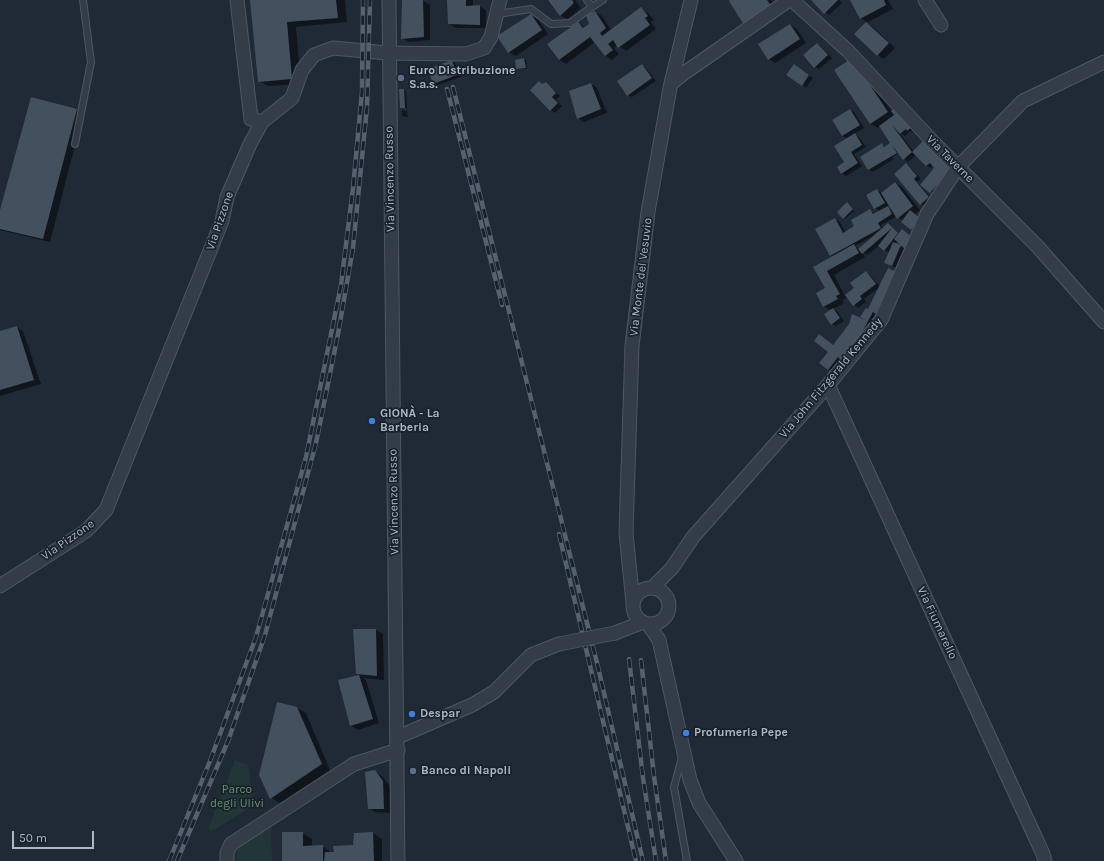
<!DOCTYPE html>
<html>
<head>
<meta charset="utf-8">
<style>
  body { margin:0 }
  #map { position:relative; width:1104px; height:861px; overflow:hidden; background:#202a36; font-family:Karla,sans-serif }
  canvas { display:block }
  .scale { position:absolute; left:12px; top:831px; width:82px; height:18px; box-sizing:border-box; border:2px solid #adb7c4; border-top:0; padding-left:5px; font-size:12px; line-height:14px; white-space:nowrap; color:#adb7c4; -webkit-text-stroke:3px #19212b; paint-order:stroke }
</style>
</head>
<body>
<div id="map">
<canvas width="1104" height="861"></canvas>
<div class="scale">50 m</div>
</div>
<script>
const ctx = document.querySelector('canvas').getContext('2d');
ctx.lineJoin = 'round';
function paint(path, color) { ctx.fillStyle = color; ctx.fill(path, 'evenodd'); }
const toPath = rows => new Path2D(rows.map(r => 'M' + r).join(''));
function strokePath(path, color, width, dash) { ctx.strokeStyle = color; ctx.lineWidth = width; ctx.lineCap = dash ? 'butt' : 'round'; ctx.setLineDash(dash || []); ctx.stroke(path); }
function write(font, color, halo, rows, align = 'center') {
  ctx.font = font + ' Karla,sans-serif'; ctx.lineWidth = 3.5; ctx.setLineDash([]); ctx.textBaseline = 'middle'; ctx.strokeStyle = halo; ctx.fillStyle = color; for (const [text, x, y, turn = 0] of rows) {
    ctx.save(); ctx.translate(x, y); ctx.rotate((+turn || 0) * Math.PI / 180); ctx.textAlign = isNaN(turn) ? turn : align; if (halo) ctx.strokeText(text, 0, 0); ctx.fillText(text, 0, 0); ctx.restore();
  }
}
paint(toPath([
  [235,760,248,765,254,805,212,831,208,829],
  [271,826,272,861,236,861,238,850,242,842]
]), '#223637');
paint(toPath([
  [251,0,345,0,347,22,296,27,301,84,268,86,259,81],
  [403,0,422,0,430,5,430,40,409,42,402,38],
  [448,0,473,0,473,6,479,6,486,10,486,28,456,28,449,24],
  [550,0,575,0,581,8,568,19,561,16],
  [732,0,771,0,778,11],
  [812,0,839,0,842,3,829,15],
  [851,0,888,0,893,9,866,23,873,27,895,48,884,59,877,55,856,34,867,22,860,18],
  [641,9,648,13,654,20,651,22,656,29,626,51,617,45,614,48,619,54,612,60,606,56,595,42,566,64,560,60,549,44,578,23,585,28,590,24,595,12,602,16,611,30],
  [531,15,538,19,548,34,516,56,509,52],
  [790,25,797,29,806,43,775,63,769,59],
  [818,44,832,58,819,69,815,67],
  [524,59,526,60,527,69,517,69],
  [452,61,456,64,461,77,438,85,434,83],
  [859,63,892,112,897,108,917,129,912,133,910,131,905,136,899,132,914,152,960,171,938,196,921,185,936,167,934,165,931,168,927,166,916,155,908,162,899,153,892,157,894,159,873,172,869,169,861,157,882,144,886,147,892,143,880,126,878,128,871,124,835,70],
  [642,65,646,68,656,81,632,97,628,95],
  [799,68,813,78,806,88,802,85],
  [546,83,560,96,556,100,562,106,555,113,550,110,543,85],
  [591,84,597,88,607,113,584,122,578,118],
  [404,90,406,91,407,108,403,108,401,107],
  [76,110,83,114,50,242,0,230,0,213],
  [402,110,407,111,408,117,402,116],
  [850,110,854,112,864,128,854,134,859,137,866,147,854,154,862,166,846,176,842,173,846,162,848,139,843,136,833,120],
  [907,164,921,179,917,182,933,200,925,206,921,204],
  [895,183,902,187,920,210,915,214,924,221,916,231,897,216,881,225,883,228,890,225,899,234,902,230,917,242,905,248,897,268,889,265,889,253,879,246,867,255,863,253,865,257,834,275,845,296,855,288,866,272,870,275,880,287,864,299,866,302,858,308,847,297,842,300,844,303,833,309,838,312,844,321,836,326,832,324,831,311,824,306,817,294,826,288,814,268,833,257,830,255,835,219,840,222,846,233,856,227,870,210,875,214,880,211,875,208,877,190,882,193],
  [890,205,894,211,887,207],
  [870,238,859,249,855,246],
  [898,241,905,248,895,244],
  [849,204,854,211,845,219,844,218],
  [900,275,865,337,836,373,829,369,830,351,820,336,834,346,856,329,849,323,853,315,860,319,866,309,869,311],
  [17,327,23,331,41,384,0,396,0,332],
  [354,630,376,630,383,634,384,680,362,678,366,680,379,723,358,730,351,726,339,681,360,676,357,674],
  [297,708,306,713,330,770,280,803,271,798],
  [375,771,382,776,390,786,391,813,375,812,369,808],
  [303,833,312,839,312,847,322,846,332,853,353,846,373,833,382,839,382,861,283,861]
]), '#0007');
paint(toPath([
  [250,0,336,0,338,18,287,22,292,79,258,82],
  [402,0,423,0,424,37,401,39],
  [447,0,466,0,466,6,480,5,480,25,448,24],
  [548,0,572,0,574,3,560,16],
  [730,0,767,0,772,7,744,25,729,1],
  [811,0,838,0,824,14],
  [850,0,884,0,886,5,860,19],
  [641,7,648,16,645,18,650,25,618,48,613,40,608,44,613,50,605,56,590,37,559,60,547,44,578,22,583,28,589,24,586,15,595,11,606,28,600,33,602,36],
  [531,14,542,30,508,53,497,36],
  [866,22,889,43,877,56,854,34],
  [790,24,800,39,768,60,758,44],
  [817,43,828,55,814,68,803,55],
  [524,58,526,68,516,69,515,60],
  [852,58,888,112,870,124,834,70],
  [452,60,457,75,433,84,428,69],
  [642,64,652,78,627,96,617,81],
  [794,64,809,75,802,86,786,75],
  [539,81,542,84,546,82,556,93,552,97,558,103,550,111,530,90],
  [591,83,601,109,577,119,569,91],
  [399,89,404,89,405,108,400,108],
  [31,97,77,109,43,239,0,229,0,210],
  [897,107,913,126,907,131,906,129,900,134,892,125,912,152,903,160,892,145,897,153,868,170,860,157,882,143,884,147,890,143,879,126,894,115,891,111],
  [850,109,860,125,842,136,832,120],
  [855,133,862,145,851,152,858,163,841,174,837,167,844,162,834,146],
  [926,138,953,167,930,193,920,185,934,168,930,163,926,166,912,152],
  [906,163,917,176,914,179,929,197,920,205,894,174],
  [895,182,913,206,897,219,881,193],
  [877,189,885,203,874,209,866,195],
  [847,202,853,209,843,219,837,212],
  [888,206,892,214,878,223,881,228,830,256,815,229,835,218,843,233,854,226,851,220,870,209,873,214],
  [910,210,920,218,911,230,901,222],
  [888,223,898,233,884,251,878,246,892,228,862,254,858,249],
  [902,229,914,239,905,249,894,239],
  [893,242,901,245,892,266,884,263],
  [854,244,859,253,827,271,840,294,836,296,838,299,823,307,816,293,825,288,813,267],
  [888,268,896,272,876,314,873,312,861,334,841,360,838,357,828,370,819,363,828,352,814,341,819,334,833,345,849,324,852,314,865,320,860,317,866,308,868,309],
  [866,271,876,284,860,296,862,299,853,306,845,295,854,288,850,283],
  [833,308,840,318,831,325,824,314],
  [17,326,34,380,0,390,0,331],
  [353,629,376,629,377,676,356,674],
  [359,675,373,719,350,726,338,680],
  [277,702,297,707,322,764,270,799,259,775],
  [375,770,383,781,384,809,368,809,365,772],
  [282,832,303,832,303,846,323,845,323,861,282,861],
  [373,832,374,861,324,861,325,852,334,852,333,846,353,845,354,833]
]), '#43505e');
const lane = toPath([
  [587,0,592,7,603,0],
  [497,14,531,9,551,24,570,23,592,7],
  [75,144,91,62,83,0],
  [682,757,674,787,687,861]
]);
const street = toPath([
  [237,0,251,119,262,122],
  [389,0,398,861],
  [792,0,848,51,935,144,1038,247,1104,322],
  [925,0,941,25],
  [671,84,683,74,789,0],
  [828,385,1043,854,1045,861],
  [0,586,86,531,106,510,222,221,227,197,250,144,262,122,292,98,302,70,314,55,333,48,388,53,466,54,484,48,491,37,500,0],
  '633 606a18 18 0 1 1 36 0a18 18 0 1 1-36 0Z',
  [652,588,672,568,693,537,828,385,881,320,927,214,958,167,1023,101,1104,62],
  [633,603,626,533,632,346,648,212,670,88,691,0],
  [648,624,659,640,690,780,699,803,736,861],
  [615,633,643,622],
  [398,737,472,705,494,692,531,655,559,644],
  [227,861,227,853,231,844,354,764,398,750]
]);
strokePath(lane, '#4e5762', 8);
strokePath(street, '#4e5762', 15);
strokePath(lane, '#333c47', 6);
strokePath(street, '#333c47', 13);
const rail = toPath([
  [453,87,598,667,643,861],
  [447,89,502,305],
  [559,534,636,861],
  [629,659,643,778,656,861],
  [641,660,654,776,666,861],
  [169,861,210,761,256,637,306,457,341,285,353,188,362,92,363,0],
  [177,861,228,741,265,635,316,443,338,334,353,248,367,107,370,0]
]);
strokePath(rail, '#55616e', 4.5);
strokePath(rail, '#19212b', 3, [9]);
const streetBridge = toPath([
  [559,644,615,633]
]);
strokePath(streetBridge, '#4e5762', 15, []);
strokePath(streetBridge, '#333c47', 13);
for (const [x, y, r, color] of [
  [401,78,4,"#5c6f8a"],
  [372,421,4,"#3f7fe0"],
  [412,714,4,"#3f7fe0"],
  [686,733,4,"#3f7fe0"],
  [413,771,4,"#5c6f8a"]
]) { const dot = new Path2D(); dot.arc(x, y, r, 0, 2 * Math.PI); ctx.fillStyle = color; ctx.fill(dot); strokePath(dot, '#19212b', 1.5); }
write('bold 12px', '#adb7c4', '#19212b', [
  ["Euro Distribuzione",409,71],
  ["S.a.s.",409,85],
  ["GIONÀ - La",380,414],
  ["Barberia",380,428],
  ["Despar",420,714],
  ["Profumeria Pepe",694,733],
  ["Banco di Napoli",421,771]
], 'left');
write('12px', '#adb7c4', '#19212b', [
  ["Via Taverne",950,159,45],
  ["Via Vincenzo Russo",390,179,-91],
  ["Via Pizzone",220,221,-71],
  ["Via Monte del Vesuvio",641,277,-83],
  ["Via John Fitzgerald Kennedy",831,378,-50],
  ["Via Vincenzo Russo",394,502,-91],
  ["Via Pizzone",68,540,-35],
  ["Via Fiumarello",937,623,65]
]);
write('12px', '#65946d', '#19212b', [
  ["Parco",237,790],
  ["degli Ulivi",237,804]
]);
</script>
</body>
</html>
